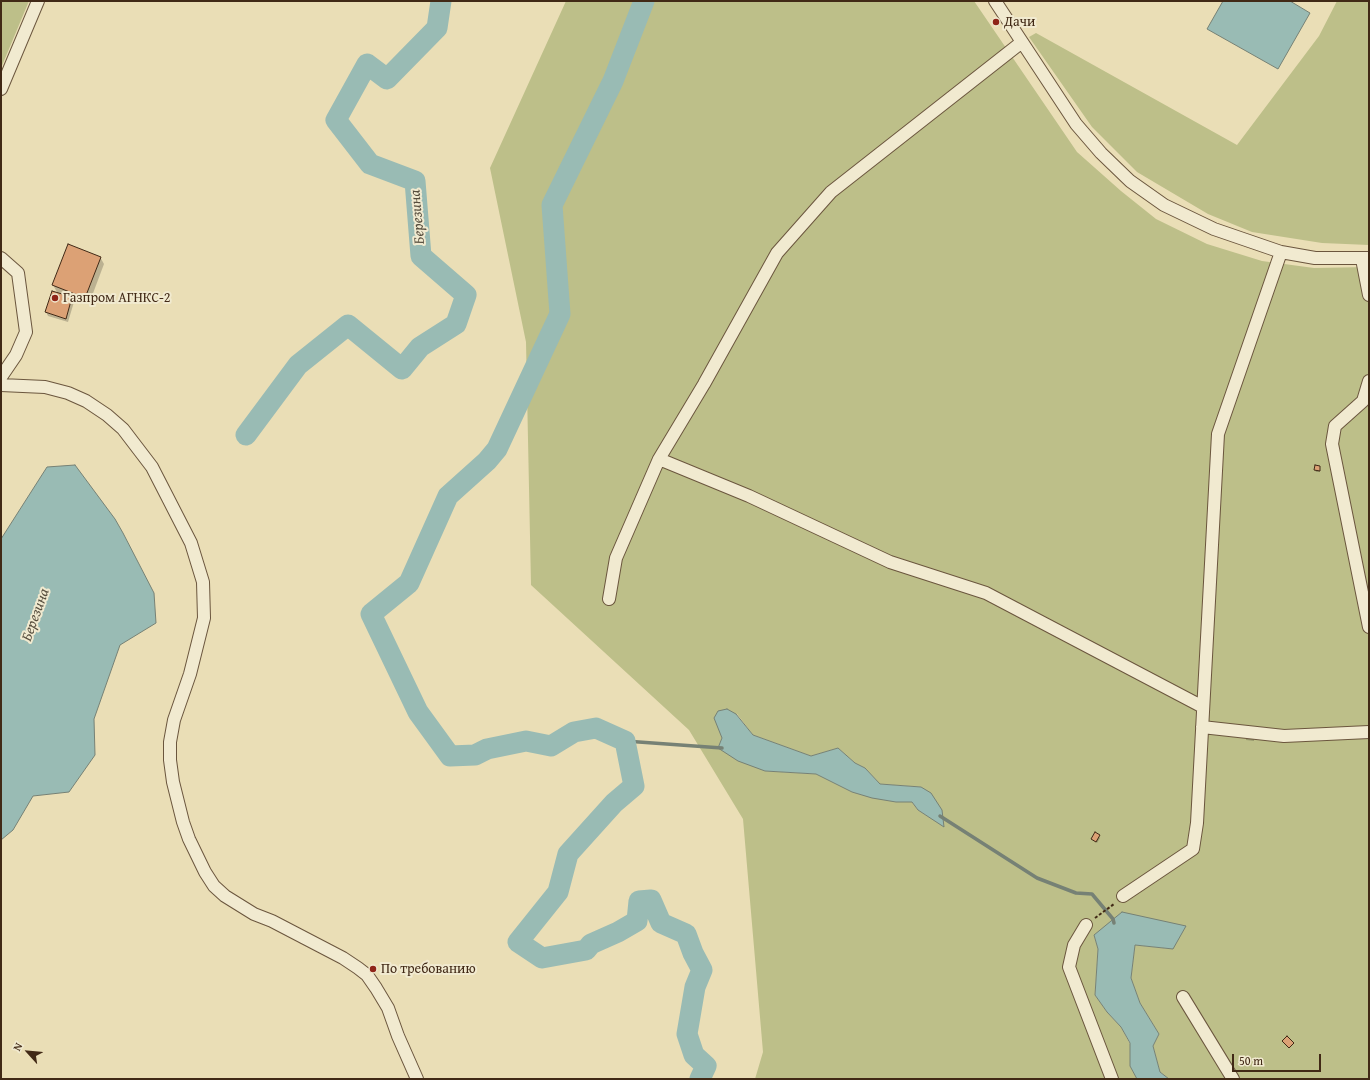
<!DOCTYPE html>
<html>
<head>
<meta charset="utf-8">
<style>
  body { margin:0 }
  #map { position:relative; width:1370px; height:1080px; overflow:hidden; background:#eadeb6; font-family:"Gentium Book Plus",serif }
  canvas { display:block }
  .frame { position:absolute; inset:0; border:2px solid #412916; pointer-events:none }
  .north { position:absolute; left:8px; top:1032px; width:40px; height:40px; -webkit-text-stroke:3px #f1ead0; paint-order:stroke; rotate:297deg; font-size:11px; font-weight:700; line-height:16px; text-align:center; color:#412916 }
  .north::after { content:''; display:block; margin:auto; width:14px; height:18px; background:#412916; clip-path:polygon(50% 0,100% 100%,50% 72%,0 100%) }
  .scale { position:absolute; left:1232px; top:1054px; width:89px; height:18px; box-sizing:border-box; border:2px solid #412916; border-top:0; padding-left:5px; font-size:12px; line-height:14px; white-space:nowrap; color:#412916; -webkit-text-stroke:3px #f1ead0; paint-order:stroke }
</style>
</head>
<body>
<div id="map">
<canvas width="1370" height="1080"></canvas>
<div class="frame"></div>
<div class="north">N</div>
<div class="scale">50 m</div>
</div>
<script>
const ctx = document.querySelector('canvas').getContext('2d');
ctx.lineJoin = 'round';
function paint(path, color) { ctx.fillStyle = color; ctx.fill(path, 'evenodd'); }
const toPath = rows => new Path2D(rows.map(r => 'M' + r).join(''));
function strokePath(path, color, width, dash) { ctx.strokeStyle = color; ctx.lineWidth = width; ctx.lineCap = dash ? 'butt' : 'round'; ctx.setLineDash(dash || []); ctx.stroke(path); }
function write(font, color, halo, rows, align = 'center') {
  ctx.font = font + ' "Gentium Book Plus",serif'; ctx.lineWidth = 4; ctx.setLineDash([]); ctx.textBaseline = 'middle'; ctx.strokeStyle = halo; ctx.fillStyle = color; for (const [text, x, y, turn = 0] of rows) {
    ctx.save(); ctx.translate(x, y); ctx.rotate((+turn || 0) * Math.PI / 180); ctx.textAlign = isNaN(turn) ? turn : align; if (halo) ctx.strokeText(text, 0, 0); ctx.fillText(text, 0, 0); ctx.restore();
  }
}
paint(toPath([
  [1,1,29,1,1,68],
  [566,1,974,1,1077,152,1121,191,1156,219,1207,244,1262,261,1314,268,1369,267,1369,1079,1169,1079,1160,1072,1153,1046,1159,1034,1140,1003,1131,978,1135,945,1173,949,1094,935,1098,949,1095,995,1107,1012,1121,1027,1130,1044,1130,1066,1137,1079,755,1079,763,1052,743,819,689,730,531,585,526,342,490,168],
  [737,714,753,735,811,756,838,748,855,763,865,768,880,784,921,787,944,826,918,810,912,802,896,802,852,792,816,774,765,771,719,748,722,738],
  [1337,1,1369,1,1369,245,1322,243,1252,232,1208,214,1137,172,1092,127,1029,37,1036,33,1237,145,1319,36]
]), '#bdbf89');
const water = toPath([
  [1223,1,1290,1,1310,13,1278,69,1207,29,1223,1],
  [75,465,115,519,123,533,154,593,156,623,120,645,94,719,95,755,69,792,33,796,13,830,1,840,1,539,47,467,75,465],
  [727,709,736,714,753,735,811,756,838,748,855,763,865,768,880,784,921,787,931,793,942,810,944,827,918,810,912,802,896,802,872,798,852,792,816,774,765,771,738,761,718,748,722,738,714,718,718,711,727,709],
  [1122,912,1186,926,1173,949,1135,945,1131,978,1140,1003,1159,1034,1153,1046,1160,1072,1169,1079,1137,1079,1130,1066,1130,1043,1121,1027,1107,1012,1095,995,1098,949,1094,935,1122,912]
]);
paint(water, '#99bbb4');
strokePath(water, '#768175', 1);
paint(toPath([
  [100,257,104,264,89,304,71,297,74,302,68,322,48,316,46,312,58,294,53,285],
  [1320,467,1320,472,1316,472,1315,470],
  [1246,735,1254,738,1254,741,1246,740],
  [1096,834,1100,838,1097,843,1092,839]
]), '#0003');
strokePath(toPath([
  [625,741,722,748],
  [940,816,1037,878,1076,893,1092,894,1113,919,1114,923]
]), '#768175', 3.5);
strokePath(toPath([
  [644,1,613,81,552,205,560,314,497,449,487,461,448,496,409,583,371,614,418,712,450,756,475,755,487,749,526,741,551,746,574,732,596,728,625,741,634,786,614,803,568,854,558,892,518,942,542,958,586,950,591,944,618,932,637,921,639,901,651,900,661,923,686,934,693,953,702,970,695,987,687,1034,694,1055,706,1066,700,1079],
  [246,435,298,365,348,325,402,369,420,347,456,324,466,295,421,256,415,181,370,164,336,120,367,64,387,79,437,28,441,1]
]), '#99bbb4', 21);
const building = toPath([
  [68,244,101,257,85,298,52,285,68,244],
  [52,291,72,297,66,319,45,312,52,291],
  [1315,465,1320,466,1320,471,1314,470,1315,465],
  [1095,832,1100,835,1096,842,1091,839,1095,832],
  [1287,1036,1294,1043,1289,1048,1282,1041,1287,1036]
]);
paint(building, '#dca175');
strokePath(building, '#412916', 1);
const minor = toPath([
  [995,1,1076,124,1101,153,1130,181,1164,205,1214,229,1281,252,1315,258,1369,258],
  [1,89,38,1],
  [1,258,18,273,26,332,16,355,1,377],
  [1362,259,1369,295],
  [1369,381,1363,401,1335,426,1332,444,1369,627],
  [1,385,45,387,68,393,86,401,107,415,123,429,152,467,191,543,203,582,204,618,190,674,174,720,170,742,170,760,173,782,183,822,189,839,205,872,214,886,225,896,254,914,272,921,343,958,358,968,367,975,376,988,388,1008,398,1036,417,1079],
  [659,459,749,496,890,562,986,593,1203,707],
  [609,599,616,558,659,459,704,384,777,253,831,192,1022,42],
  [1202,727,1284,736,1369,732],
  [1123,896,1193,849,1197,823,1218,434,1281,252],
  [1086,925,1074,945,1069,967,1112,1079],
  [1183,997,1233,1079]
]);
strokePath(minor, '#6b563e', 14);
strokePath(toPath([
  [1095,918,1114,904]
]), '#412916', 2, [3, 2]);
strokePath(minor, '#f1ead0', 12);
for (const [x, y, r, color] of [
  [996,22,4,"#8f2418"],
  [55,298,4,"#8f2418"],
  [373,969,4,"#8f2418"]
]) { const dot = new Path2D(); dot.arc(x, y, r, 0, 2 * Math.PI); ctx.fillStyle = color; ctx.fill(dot); strokePath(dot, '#f1ead0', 1.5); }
write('14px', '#412916', '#f1ead0', [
  ["Дачи",1004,22],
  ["Газпром АГНКС-2",63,298],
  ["По требованию",381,969]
], 'left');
write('italic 15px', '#574e3e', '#f1ead0', [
  ["Березина",418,217,-95],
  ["Березина",36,615,-70]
]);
</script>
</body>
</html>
